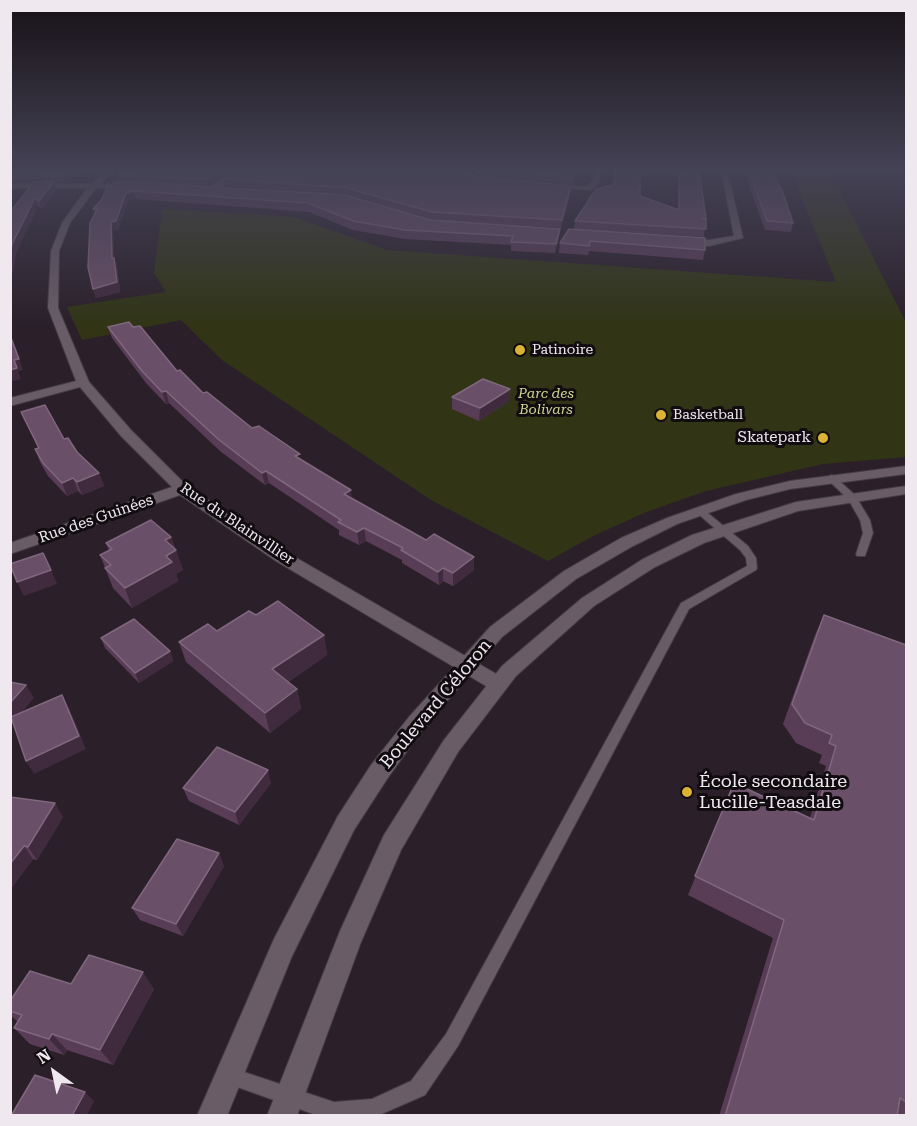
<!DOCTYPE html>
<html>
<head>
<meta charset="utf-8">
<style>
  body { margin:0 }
  #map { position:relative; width:917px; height:1126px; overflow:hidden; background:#2b202a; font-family:"Roboto Serif",serif }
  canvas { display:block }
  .frame { position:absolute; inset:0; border:12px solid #f0e8ef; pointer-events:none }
  .north { position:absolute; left:24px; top:1042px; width:60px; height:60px; -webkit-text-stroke:4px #100c10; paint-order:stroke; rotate:327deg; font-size:16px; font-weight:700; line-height:24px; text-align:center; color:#f0e8ef }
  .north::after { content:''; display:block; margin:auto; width:21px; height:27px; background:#f0e8ef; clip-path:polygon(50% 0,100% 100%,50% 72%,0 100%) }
</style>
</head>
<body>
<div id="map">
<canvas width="917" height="1126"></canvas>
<div class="frame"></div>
<div class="north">N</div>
</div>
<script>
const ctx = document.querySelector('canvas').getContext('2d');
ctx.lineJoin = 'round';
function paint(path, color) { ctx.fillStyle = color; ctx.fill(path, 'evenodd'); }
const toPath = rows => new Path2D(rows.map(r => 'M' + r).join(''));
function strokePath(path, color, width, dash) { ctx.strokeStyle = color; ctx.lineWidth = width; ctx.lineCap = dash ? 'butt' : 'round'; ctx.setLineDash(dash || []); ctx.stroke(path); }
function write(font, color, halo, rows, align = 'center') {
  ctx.font = font + ' "Roboto Serif",serif'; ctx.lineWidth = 6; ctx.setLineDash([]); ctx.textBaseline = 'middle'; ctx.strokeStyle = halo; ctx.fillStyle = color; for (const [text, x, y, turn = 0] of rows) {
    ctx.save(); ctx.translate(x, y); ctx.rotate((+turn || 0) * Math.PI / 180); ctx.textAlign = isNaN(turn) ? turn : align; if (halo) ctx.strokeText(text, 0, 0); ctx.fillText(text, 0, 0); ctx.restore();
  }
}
paint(toPath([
  [790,169,829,169,906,323,906,457,823,464,706,491,646,512,593,536,548,561,431,500,222,360,181,320,82,340,67,307,166,292,154,273,162,209,294,217,387,250,836,282]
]), '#313515');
const service = toPath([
  [831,475,834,476,855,495,870,520,873,533,865,556,857,556,856,554,863,533,860,520,848,499,826,478,831,475],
  [700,508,703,509,748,546,756,558,757,568,756,570,689,609,458,1046,425,1095,377,1116,319,1116,223,1082,220,1076,223,1070,229,1067,334,1102,372,1099,411,1081,446,1034,681,603,747,566,746,558,740,550,697,513,695,511,700,508]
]);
const minor = toPath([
  [109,169,116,169,101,184,134,186,96,188,70,223,59,251,58,308,89,382,131,430,187,486,288,553,505,679,508,684,505,689,498,691,491,689,276,561,180,495,10,554,10,543,172,487,121,436,80,387,10,406,10,398,76,381,48,308,51,251,62,223,87,188,10,188,10,184,92,184,109,169],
  [236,169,243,169,216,191,210,191,210,187,236,169],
  [595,169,601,169,599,183,591,190,546,187,550,185,586,186,592,182,595,169],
  [721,169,727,169,743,238,709,246,682,243,682,239,685,238,709,240,734,236,721,169]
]);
const tertiary = toPath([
  [906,466,906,474,790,489,746,500,677,524,633,546,576,579,502,637,423,729,387,779,354,830,292,956,227,1116,197,1116,274,939,338,816,371,765,409,717,490,627,564,571,621,538,667,518,736,494,790,481,906,466],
  [906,486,906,494,798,511,704,543,655,567,594,606,516,676,458,752,401,850,361,942,297,1116,267,1116,340,931,384,835,444,740,502,666,582,598,643,559,692,535,796,502,906,486]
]);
strokePath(service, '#443b43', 2);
strokePath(minor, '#443b43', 2);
strokePath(tertiary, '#443b43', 2);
paint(service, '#695c67');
paint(minor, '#695c67');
paint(tertiary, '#695c67');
paint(toPath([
  [10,169,86,169,73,179,64,182,43,182,42,179,10,179],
  [232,169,209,186,160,184,430,220,560,229,559,237,555,253,511,251,511,245,405,239,353,230,309,212,136,199,128,201,118,230,113,230,114,258,117,267,120,292,96,298,93,289,95,215,93,209,102,199,110,187,120,182,118,176],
  [467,169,466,172,477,176,570,193,561,228,432,220,348,195,225,186,224,179],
  [476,169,576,169,572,185,481,175,477,173],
  [681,169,699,169,706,219,704,237,574,229,575,221,640,196,678,209,678,182,679,174,682,175],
  [743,169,771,169,793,223,791,232,765,230],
  [34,182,57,190,42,209,38,206,16,253,10,285,10,212],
  [569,229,705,250,703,260,589,251,588,255,559,253,560,243],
  [108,327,133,327,177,371,203,393,252,428,301,460,352,498,426,540,474,557,474,570,453,586,443,581,439,585,402,563,402,560,366,541,359,545,339,535,339,530,269,483,265,485,220,451,169,403,166,404,146,383,112,338],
  [510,389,509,401,479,421,452,409,452,397],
  [21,412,64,439,99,473,104,486,82,495,78,491,67,496,48,476,40,462,35,449,38,448],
  [171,537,183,570,176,574,178,581,132,608,113,588,100,555,109,551,106,543],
  [256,615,324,635,327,655,288,682,297,689,301,709,270,733,186,662,179,642,217,631],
  [824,615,906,645,906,1116,719,1116,773,938,688,895,734,783,810,818,826,766,819,763,822,755,796,743,783,724,815,635],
  [101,638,170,651,173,661,139,683,105,648],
  [271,783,239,825,189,801,183,788],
  [10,797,63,817,37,860,33,859,10,890],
  [224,866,183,936,140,920,132,908],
  [71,984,154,989,113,1065,67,1050,64,1055,30,1044,14,1028,18,1022,10,1015,10,1001]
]), '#593d57');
paint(toPath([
  [77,169,86,169,73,179,64,182,62,176],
  [222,169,232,169,209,186,208,179],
  [54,182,57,190,42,209,39,201],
  [571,186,570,193,561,228,562,220],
  [134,191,136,199,128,201,118,230,113,230,115,267,112,258,111,222,126,193],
  [35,198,38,206,16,253,10,285,10,255,12,244],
  [560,229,559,237,555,253,556,244],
  [114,258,117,267,120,292,96,298,93,289],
  [10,334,23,370,18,371,14,360],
  [17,368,21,379,10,382,10,370],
  [510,389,509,401,479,421,480,408],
  [166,391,169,403,166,404,162,392],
  [266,471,269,483,265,485,262,473],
  [99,473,104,486,82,495,77,482],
  [73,478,78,491,67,496,62,483],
  [351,490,352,503,344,494],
  [364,528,366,541,359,545,357,532],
  [171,537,175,551,176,550,183,570,176,574,178,581,132,608,125,588,166,556,165,540],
  [474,557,474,570,453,586,453,573],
  [443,568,443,581,439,585,438,572],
  [51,570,57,584,24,596,17,582],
  [324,635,327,655,277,689,272,669],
  [170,651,173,661,139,683,135,673],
  [26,685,34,698,10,726,10,703],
  [297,689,301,709,270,733,265,713],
  [62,695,69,708,86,749,34,774,26,761],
  [268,770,271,783,239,825,235,812],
  [55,803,63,817,37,860,28,847],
  [24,846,33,859,10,890,10,864],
  [219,853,224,866,183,936,176,924],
  [143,972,154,989,113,1065,100,1050],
  [52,1034,67,1050,64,1055,49,1039],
  [85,1092,94,1101,87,1116,72,1116]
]), '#402a3e');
const building = toPath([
  [10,169,77,169,71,173,62,176,41,176,43,173,10,173,10,169],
  [122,169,222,169,208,179,118,176,122,169],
  [237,169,465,169,465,171,477,176,571,186,562,220,432,212,347,188,224,179,237,169],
  [489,169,575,169,573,178,489,169],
  [616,169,640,169,640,196,679,210,679,174,684,175,683,169,699,169,706,219,702,218,706,220,706,229,575,221,596,189,613,185,616,169],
  [748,169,771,169,782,190,793,223,767,221,748,169],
  [34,182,54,182,39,201,35,198,12,244,10,255,10,212,34,182],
  [109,182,109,188,114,182,136,182,345,195,430,220,560,229,556,244,511,242,513,236,405,230,353,221,308,203,134,191,126,193,116,221,111,222,112,258,114,258,117,282,93,289,88,267,90,223,98,208,93,209,102,199,109,182],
  [569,229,705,238,705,250,590,241,589,246,560,243,569,229],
  [129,322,133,327,140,326,177,371,180,370,203,393,207,392,252,428,259,426,300,454,295,456,351,490,344,494,426,540,434,534,474,557,453,573,443,568,438,572,401,550,403,548,364,528,357,532,338,522,341,520,266,471,262,473,218,439,166,391,162,392,142,371,108,327,129,322],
  [10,335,19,359,14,360,17,368,10,370,10,335],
  [483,379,510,389,480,408,452,397,483,379],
  [45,405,64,439,68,438,77,452,99,473,77,482,73,478,62,483,43,463,35,449,39,448,21,412,45,405],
  [151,520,171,537,165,540,176,550,166,556,172,562,125,588,105,568,111,565,100,555,112,549,106,543,151,520],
  [43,553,51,570,17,582,10,564,43,553],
  [278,601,324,635,272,669,297,689,265,713,179,642,208,624,217,631,249,611,256,615,278,601],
  [824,615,906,645,906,1102,900,1098,897,1116,725,1116,784,920,695,876,734,783,814,820,836,746,829,743,832,735,805,723,792,704,824,615],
  [134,619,170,651,135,673,101,638,134,619],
  [10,682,26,685,10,703,10,682],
  [62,695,79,736,26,761,11,717,62,695],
  [217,747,268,770,235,812,183,788,217,747],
  [10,797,55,803,28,847,24,846,10,864,10,797],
  [177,839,219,853,176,924,132,908,177,839],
  [89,955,143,972,100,1050,52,1034,49,1039,14,1028,22,1015,10,1011,10,1001,30,971,71,984,89,955],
  [35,1075,85,1092,72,1116,11,1116,35,1075]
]);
paint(building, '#6a4f68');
strokePath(building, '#7f677d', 1.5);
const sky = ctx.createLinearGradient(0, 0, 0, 327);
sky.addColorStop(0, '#181217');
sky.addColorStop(0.52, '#444255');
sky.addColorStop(1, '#44425500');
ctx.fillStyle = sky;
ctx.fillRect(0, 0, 917, 327);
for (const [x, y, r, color] of [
  [520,350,6,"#dbb233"],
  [661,415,6,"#dbb233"],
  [823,438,6,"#dbb233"],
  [687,792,6,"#dbb233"]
]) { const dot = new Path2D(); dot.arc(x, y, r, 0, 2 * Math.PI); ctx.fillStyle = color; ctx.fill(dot); strokePath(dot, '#100c10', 2); }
write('14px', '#f0e8ef', '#100c10', [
  ["Patinoire",532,350],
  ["Basketball",673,415]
], 'left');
write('italic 14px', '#ccd692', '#100c10', [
  ["Parc des",546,394],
  ["Bolivars",546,410]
]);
write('15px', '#f0e8ef', '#100c10', [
  ["Skatepark",811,438]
], 'right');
write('15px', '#f0e8ef', '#100c10', [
  ["Rue des Guinées",96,519,-19],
  ["Rue du Blainvillier",237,524,34]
]);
write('18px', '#f0e8ef', '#100c10', [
  ["Boulevard Céloron",436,704,-50]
]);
write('18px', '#f0e8ef', '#100c10', [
  ["École secondaire",699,782],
  ["Lucille-Teasdale",699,803]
], 'left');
</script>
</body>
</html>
